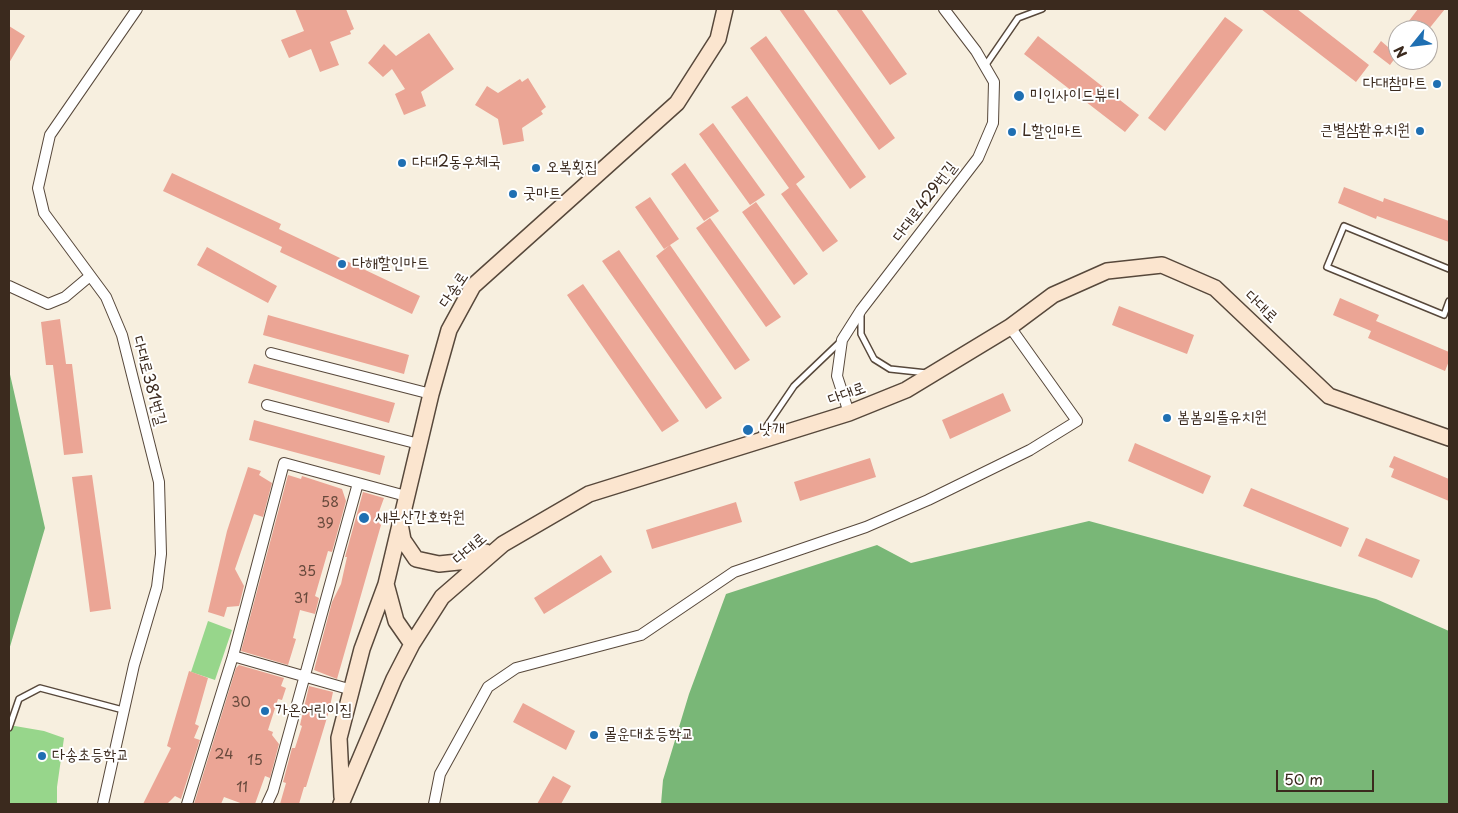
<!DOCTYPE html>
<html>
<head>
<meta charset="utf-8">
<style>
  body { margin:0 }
  #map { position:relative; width:1458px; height:813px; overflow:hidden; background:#f7efdf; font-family:"Playpen Sans",sans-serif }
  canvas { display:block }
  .frame { position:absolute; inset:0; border:10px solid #3b2a1e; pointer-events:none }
  .north { position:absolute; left:1388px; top:20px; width:50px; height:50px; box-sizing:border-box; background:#fff; border:1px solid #b1aaa5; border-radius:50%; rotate:241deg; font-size:14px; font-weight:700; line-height:20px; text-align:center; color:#3b2a1e }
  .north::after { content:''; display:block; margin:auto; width:18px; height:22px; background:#1f6fb2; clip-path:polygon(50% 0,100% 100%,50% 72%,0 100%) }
  .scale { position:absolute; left:1276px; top:770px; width:98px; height:22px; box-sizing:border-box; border:2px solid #3b2a1e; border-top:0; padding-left:6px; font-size:15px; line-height:18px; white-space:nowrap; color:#3b2a1e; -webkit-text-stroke:4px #fff; paint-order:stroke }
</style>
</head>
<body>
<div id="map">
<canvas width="1458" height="813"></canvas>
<div class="frame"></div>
<div class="north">N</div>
<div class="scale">50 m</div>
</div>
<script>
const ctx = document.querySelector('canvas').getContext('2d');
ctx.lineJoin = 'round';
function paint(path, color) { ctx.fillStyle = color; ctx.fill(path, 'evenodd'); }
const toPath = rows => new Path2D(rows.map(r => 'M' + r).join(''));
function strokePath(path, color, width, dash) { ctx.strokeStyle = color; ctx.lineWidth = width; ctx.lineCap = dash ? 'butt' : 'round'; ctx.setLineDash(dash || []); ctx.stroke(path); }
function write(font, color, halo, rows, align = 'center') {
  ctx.font = font + ' "Playpen Sans","Poor Story",sans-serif'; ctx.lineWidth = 4; ctx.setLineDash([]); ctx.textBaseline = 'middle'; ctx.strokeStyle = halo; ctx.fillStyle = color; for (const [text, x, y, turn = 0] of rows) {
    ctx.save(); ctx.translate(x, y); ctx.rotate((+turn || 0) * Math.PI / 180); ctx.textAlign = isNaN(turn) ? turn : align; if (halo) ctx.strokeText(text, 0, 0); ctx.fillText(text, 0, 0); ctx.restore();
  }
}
paint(toPath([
  [208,621,232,630,215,680,191,672],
  [9,725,44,731,64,738,57,787,57,804,9,804]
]), '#97d68b');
paint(toPath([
  [9,370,45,528,9,650],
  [1089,521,1376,599,1449,631,1449,804,661,804,663,780,689,694,726,594,877,545,911,563]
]), '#79b777');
paint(toPath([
  [295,9,346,9,354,29,350,31,351,34,330,42,339,65,320,72,311,49,289,58,281,40,304,31],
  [779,9,803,9,895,138,879,150],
  [836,9,861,9,907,74,890,85],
  [1261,9,1297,9,1369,65,1356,82],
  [1418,9,1445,9,1428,30,1402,30],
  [1225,17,1243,30,1165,131,1148,118],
  [9,26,25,36,9,63],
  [429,33,454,69,421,92,426,106,404,115,395,94,405,89,392,69,383,77,368,63,384,44,396,56],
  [1398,35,1398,54,1390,65,1373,52,1381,41,1388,47],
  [766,36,866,177,850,189,750,48],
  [1038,36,1139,115,1125,132,1024,54],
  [528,78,546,107,541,111,543,114,522,128,524,141,503,145,498,119,475,105,487,86,498,93,520,79,522,82],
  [747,96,805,177,796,184,838,241,823,252,781,194,789,188,731,107],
  [713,123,765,195,750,205,699,134],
  [685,163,719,211,704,221,671,174],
  [172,173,281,224,279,229,420,296,412,314,280,252,282,247,163,191],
  [1344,187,1383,202,1384,198,1449,221,1449,242,1377,216,1376,219,1338,203],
  [650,197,679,239,664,249,635,207],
  [756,202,808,274,794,285,742,212],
  [710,218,781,317,766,327,696,228],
  [670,245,750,360,735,370,656,256],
  [207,247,277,286,268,303,197,265],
  [619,250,722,398,706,409,602,261],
  [583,284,679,421,662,432,567,295],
  [1340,298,1379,315,1376,321,1449,352,1449,361,1445,371,1368,338,1371,331,1333,315],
  [1119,306,1194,335,1187,354,1112,325],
  [268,315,409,355,404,374,263,335],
  [60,319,66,364,72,364,83,453,64,455,53,365,46,365,41,322],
  [254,364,395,403,389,423,248,383],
  [1003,393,1011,411,950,439,942,420],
  [254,420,385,456,380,475,249,440],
  [1135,443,1211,476,1203,494,1128,461],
  [1394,456,1449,479,1449,501,1391,477,1394,469,1389,467],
  [870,458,876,477,800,501,794,482],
  [248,467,261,471,259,475,272,483,263,517,254,514,235,569,244,586,239,606,227,607,224,617,208,612,227,531],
  [92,475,111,609,90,612,72,477],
  [288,475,301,479,302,476,342,489,346,501,332,552,328,551,315,596,319,598,315,614,300,610,293,638,296,639,288,665,241,651],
  [1251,488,1349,528,1341,547,1243,506],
  [363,492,384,498,376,520,381,525,337,679,314,670,332,602,341,584,347,557,345,557],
  [736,502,742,522,652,549,646,530],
  [1366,538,1420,560,1412,578,1358,556],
  [601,555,612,572,544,614,534,598],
  [239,665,284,678,281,686,286,688,282,700,278,699,268,730,273,732,272,735,279,744,270,778,265,776,255,804,243,804,224,797,221,804,194,804,236,668],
  [189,671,208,678,195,724,199,726,194,738,200,740,181,799,175,796,167,804,143,804,171,748,167,746],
  [309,686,333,692,329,711,306,787,304,787,299,804,280,804,286,783,283,782,292,748,295,748,302,726,300,725],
  [523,703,575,731,566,750,513,722],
  [553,776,571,786,561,804,537,804]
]), '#eba595');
const lane = toPath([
  [985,66,1018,18,1042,9],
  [1449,269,1344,226,1327,267,1444,315,1449,301],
  [861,314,861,334,874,359,890,369,927,373],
  [760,436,794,386,840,342],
  [9,728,19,699,40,688,123,710]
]);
const street = toPath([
  [9,286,48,304,65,297,90,276],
  [271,353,431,394],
  [267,405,419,444],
  [849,413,837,376,842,340,861,310,978,158,993,123,994,82,976,51,944,9],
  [233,656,352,690],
  [103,804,134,665,157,587,161,554,159,482,122,335,106,297,44,213,38,188,50,135,137,9],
  [187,804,233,656,284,463,406,496],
  [267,804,273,791,358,483],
  [434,804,440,774,488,687,516,668,641,635,734,572,866,527,928,500,1030,450,1077,421,1010,327]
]);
const secondary = toPath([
  [400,524,403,540,416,559,439,564,468,561,486,552],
  [412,644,396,621,386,584,431,394,449,330,473,286,677,103,718,39,725,9],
  [342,797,339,738,362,649,386,584],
  [341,804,394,679,412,644,442,597,503,544,589,494,849,413,906,390,1010,327,1053,295,1107,271,1162,265,1215,288,1329,396,1449,438]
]);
strokePath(lane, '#57483b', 8);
strokePath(street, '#57483b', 12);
strokePath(secondary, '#57483b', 18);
strokePath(lane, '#fff', 5);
strokePath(street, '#fff', 10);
strokePath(secondary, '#fbe5cf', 15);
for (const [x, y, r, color] of [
  [1437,84,5,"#1f6fb2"],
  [1019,96,6,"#1f6fb2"],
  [1420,131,5,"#1f6fb2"],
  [1012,132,5,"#1f6fb2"],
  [402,163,5,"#1f6fb2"],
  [536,168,5,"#1f6fb2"],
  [513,194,5,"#1f6fb2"],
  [342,264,5,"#1f6fb2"],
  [1167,418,5,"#1f6fb2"],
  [748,430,6,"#1f6fb2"],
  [364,518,6,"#1f6fb2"],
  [265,711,5,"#1f6fb2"],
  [594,735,5,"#1f6fb2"],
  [42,756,5,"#1f6fb2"]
]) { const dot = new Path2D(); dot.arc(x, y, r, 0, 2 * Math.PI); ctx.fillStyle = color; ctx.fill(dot); strokePath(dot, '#fff', 2); }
write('14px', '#67493c', null, [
  ["58",330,503],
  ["39",325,524],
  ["35",307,572],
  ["31",301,599],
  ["30",241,703],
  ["24",224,755],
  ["15",255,761],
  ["11",242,788]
]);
write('16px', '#3b2a1e', '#fff', [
  ["다대참마트",1427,84,"right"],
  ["미인사이드뷰티",1030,96],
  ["큰별삼환유치원",1410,131,"right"],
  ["L할인마트",1022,132],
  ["다대2동우체국",412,163],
  ["오복횟집",546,168],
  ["굿마트",523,194],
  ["다해할인마트",352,264],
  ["봄봄의뜰유치원",1177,418],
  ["낫개",759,430],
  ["새부산간호학원",375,518],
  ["가온어린이집",275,711],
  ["몰운대초등학교",604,735],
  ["다송초등학교",52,756]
], 'left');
write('16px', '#3b2a1e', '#fff', [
  ["다대로429번길",925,202,-53],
  ["다송로",454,290,-56],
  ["다대로",1261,307,44],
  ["다대로381번길",149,381,75],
  ["다대로",847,394,-20],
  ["다대로",470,549,-41]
]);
</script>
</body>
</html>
